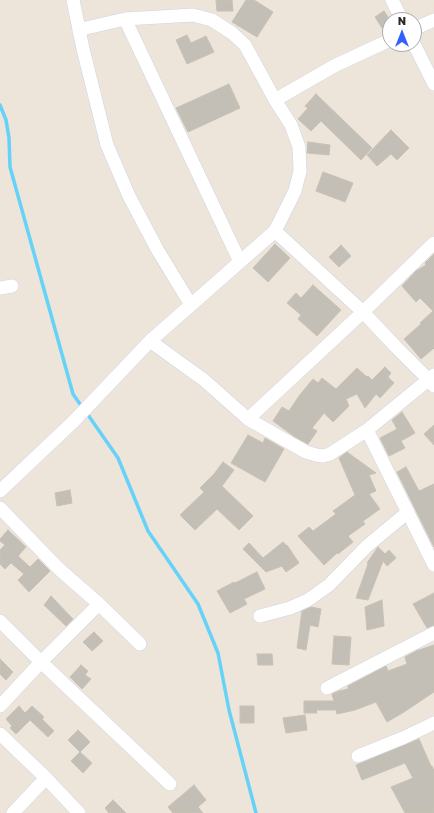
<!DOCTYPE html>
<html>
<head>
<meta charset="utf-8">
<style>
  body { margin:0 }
  #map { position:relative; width:434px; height:813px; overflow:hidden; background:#ede4da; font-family:"Golos Text",sans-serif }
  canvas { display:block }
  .north { position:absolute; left:382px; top:12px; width:40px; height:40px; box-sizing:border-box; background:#fff; border:1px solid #a9a9a9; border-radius:50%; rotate:0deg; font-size:11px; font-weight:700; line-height:16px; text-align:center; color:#292929 }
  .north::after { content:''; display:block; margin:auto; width:14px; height:18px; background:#355eff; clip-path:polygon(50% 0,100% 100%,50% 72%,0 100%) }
</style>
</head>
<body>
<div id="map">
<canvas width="434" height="813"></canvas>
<div class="north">N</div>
</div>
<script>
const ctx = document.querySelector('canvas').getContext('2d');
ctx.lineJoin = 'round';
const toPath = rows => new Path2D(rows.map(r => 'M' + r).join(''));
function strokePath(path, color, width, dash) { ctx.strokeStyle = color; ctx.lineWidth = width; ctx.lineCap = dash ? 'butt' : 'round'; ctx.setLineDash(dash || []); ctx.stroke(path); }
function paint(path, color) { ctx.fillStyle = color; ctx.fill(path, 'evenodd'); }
strokePath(toPath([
  [0,105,6,120,9,138,10,167,73,394,82,407],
  [86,412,118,458,148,531,198,604,218,653,229,710,256,813]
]), '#65d3f7', 3.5);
const building = toPath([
  [216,0,232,0,233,11,217,11,216,0],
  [246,0,254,0,273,12,257,37,232,22,246,0],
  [384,11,390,20,390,22,382,28,375,17,384,11],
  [187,35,191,43,206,36,214,52,187,64,176,40,187,35],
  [229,84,240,108,188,132,176,108,229,84],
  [316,94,372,148,361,160,321,121,311,131,298,119,308,108,305,106,316,94],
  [391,130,409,148,397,160,391,154,377,166,367,155,391,130],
  [308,142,330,145,329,155,307,153,308,142],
  [323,172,353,183,345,202,316,191,323,172],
  [275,244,290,258,268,282,253,268,275,244],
  [341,245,351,256,339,267,329,257,341,245],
  [434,254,434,348,421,359,404,339,421,324,420,323,433,311,420,298,416,302,402,286,416,271,426,265,425,263,434,254],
  [313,285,341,310,317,336,298,319,301,315,287,303,296,293,301,298,313,285],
  [385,367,391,373,388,377,394,383,380,398,376,394,365,408,357,394,346,399,349,406,333,422,324,413,312,428,317,431,308,444,295,437,273,421,282,407,289,411,299,396,313,379,318,383,322,378,336,389,357,368,367,377,368,376,372,380,385,367],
  [402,412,415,433,401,441,405,448,389,456,380,438,397,429,392,420,402,412],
  [434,425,434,445,424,434,434,425],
  [248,435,263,443,265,438,284,449,265,482,231,463,248,435],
  [347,452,376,473,369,475,376,491,369,494,380,509,363,521,365,524,348,536,353,542,338,554,337,553,324,565,298,536,309,527,313,531,336,514,333,511,355,495,339,458,347,452],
  [223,462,234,470,222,486,253,516,239,530,217,509,195,530,180,515,204,492,200,488,214,474,223,462],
  [406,467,419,491,434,484,434,547,397,472,406,467],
  [70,490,72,503,57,506,55,493,70,490],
  [8,530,26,547,18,556,30,567,38,559,50,571,29,592,18,580,24,574,11,563,5,569,0,564,0,550,5,545,0,541,0,539,8,530],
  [283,542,287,546,287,545,299,563,286,572,282,566,266,572,243,549,249,543,263,558,283,542],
  [378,547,385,554,389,550,396,558,387,566,383,561,368,600,356,598,368,564,367,563,378,547],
  [257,572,265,589,244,599,247,604,230,613,217,591,234,582,235,583,257,572],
  [434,593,434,625,427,628,413,604,434,593],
  [51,596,73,619,66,626,44,605,51,596],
  [382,600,384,626,367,630,365,607,382,600],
  [311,607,321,609,318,627,310,625,306,650,297,648,302,611,311,607],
  [94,632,103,641,92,651,83,642,94,632],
  [334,636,351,637,349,665,332,664,334,636],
  [434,645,434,692,404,712,387,722,376,702,355,710,337,714,336,710,316,710,317,713,304,713,304,701,334,701,332,694,339,691,348,689,348,686,386,666,388,671,407,664,405,657,416,651,434,645],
  [257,654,272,654,273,665,258,665,257,654],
  [0,659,13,672,6,680,0,674,0,659],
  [81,665,88,671,85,675,91,679,82,689,70,677,81,665],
  [19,706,25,713,32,706,44,717,42,719,54,731,48,737,30,720,16,734,10,728,12,726,6,719,19,706],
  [240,706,254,706,254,723,240,723,240,706],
  [305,715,307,730,286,733,283,718,305,715],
  [78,730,90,742,80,752,68,740,78,730],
  [419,739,431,766,432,766,434,771,434,813,405,813,391,787,413,778,405,763,362,780,356,765,361,763,419,739],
  [80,752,92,763,83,773,71,761,80,752],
  [194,785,206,800,198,807,203,813,173,813,168,807,194,785],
  [113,800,126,813,109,813,105,808,113,800]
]);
paint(building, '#c4bfb6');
strokePath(building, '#c8c1b4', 1);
const minor = toPath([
  [73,0,83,49,107,145,129,196,157,249,191,305],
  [392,0,402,20],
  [125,19,240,262],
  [414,29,434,20],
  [414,44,434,84],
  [275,100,334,66,390,40],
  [275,231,363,312,395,346,429,380,434,386],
  [0,288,12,286],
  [150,341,204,380,248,419,306,452,316,455,323,456,330,454,367,430,434,375],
  [248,419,363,312,434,243],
  [367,430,434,565],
  [0,491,74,421,150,341,275,231,295,191,300,171,299,147,291,125,275,100,245,45,232,33,212,20,193,15,125,19,86,28,79,31],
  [0,508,59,569,99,604,140,644],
  [260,616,290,608,308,600,329,585,367,546,408,512],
  [0,621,41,662,170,784],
  [327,688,434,633],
  [0,706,41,662,99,604],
  [0,734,46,778,79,813],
  [358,756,405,737,434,723],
  [13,813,46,778]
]);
strokePath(minor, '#cfd4e4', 14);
strokePath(minor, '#fff', 13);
</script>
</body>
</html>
